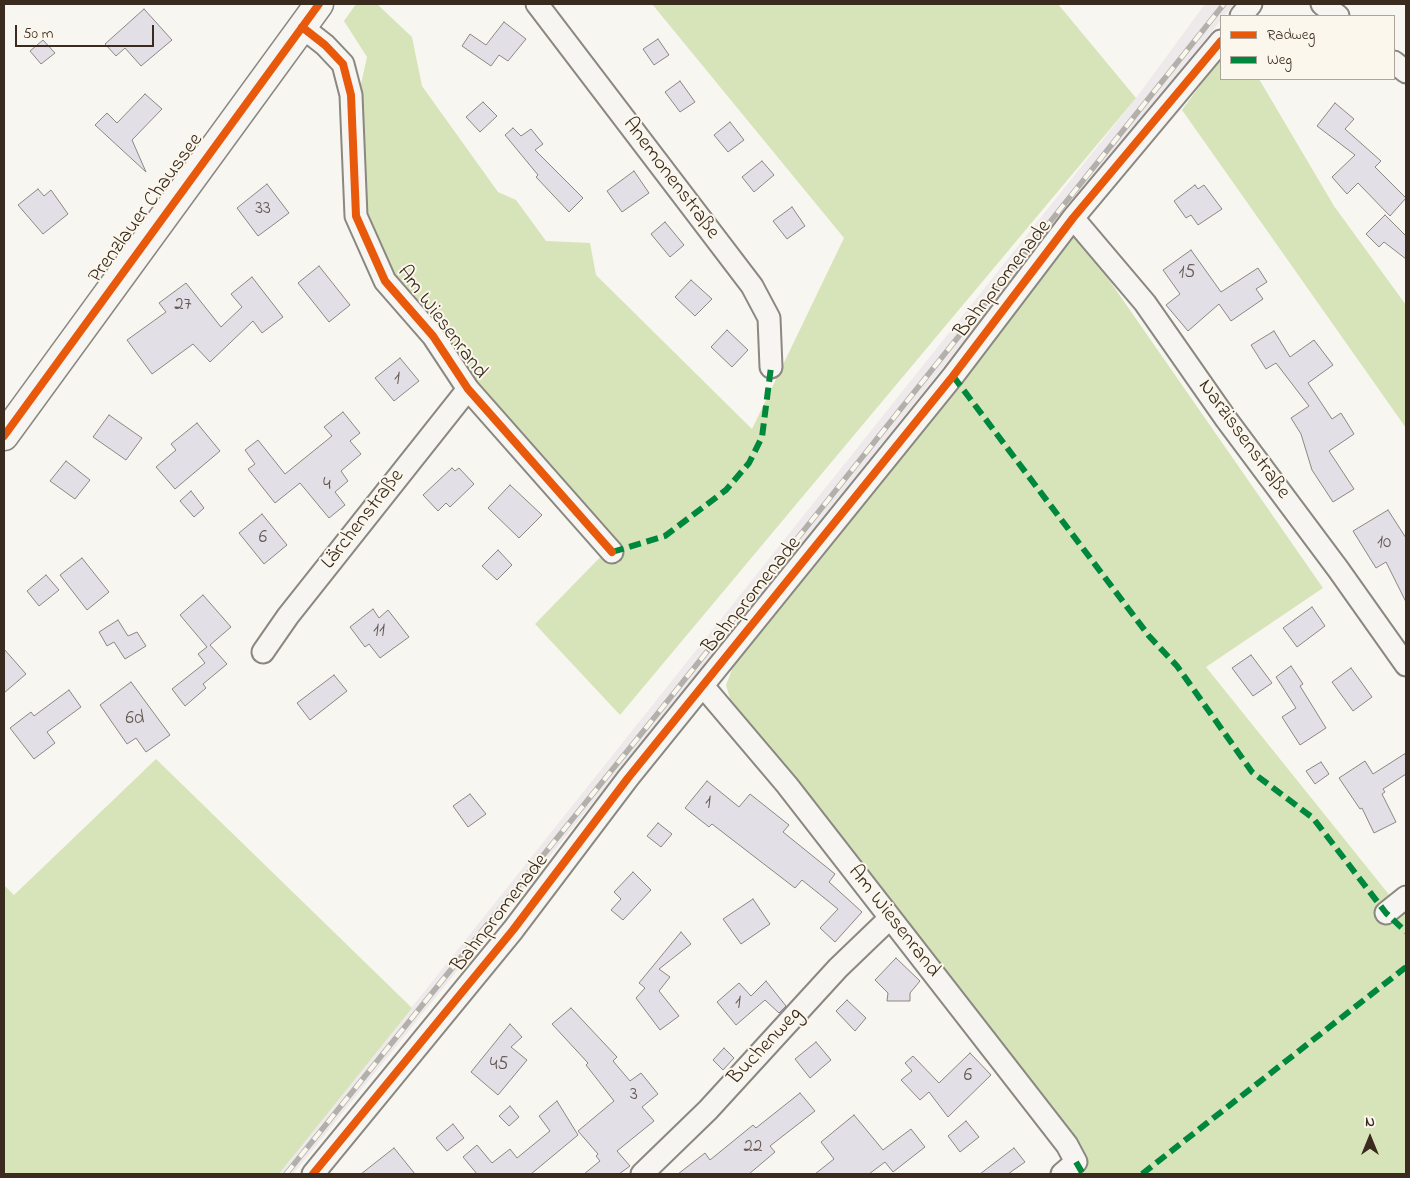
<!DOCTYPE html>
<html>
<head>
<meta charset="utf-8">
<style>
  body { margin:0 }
  #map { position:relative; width:1410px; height:1178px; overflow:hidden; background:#f8f6f0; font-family:"Indie Flower",sans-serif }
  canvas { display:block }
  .frame { position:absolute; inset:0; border:5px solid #3b2a1e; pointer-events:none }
  .legend { position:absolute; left:1220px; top:15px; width:175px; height:65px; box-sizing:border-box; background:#fbf7ec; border:1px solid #aea59a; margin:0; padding:6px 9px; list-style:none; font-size:15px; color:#3b2a1e }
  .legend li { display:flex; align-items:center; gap:10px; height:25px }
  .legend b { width:25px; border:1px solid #aea59a }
  .north { position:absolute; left:1345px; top:1113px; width:50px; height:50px; -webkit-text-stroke:4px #fbf7ec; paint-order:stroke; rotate:0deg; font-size:14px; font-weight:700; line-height:20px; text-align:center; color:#3b2a1e }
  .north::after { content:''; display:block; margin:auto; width:18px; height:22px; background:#3b2a1e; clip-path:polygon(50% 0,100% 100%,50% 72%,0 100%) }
  .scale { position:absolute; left:15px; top:25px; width:139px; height:22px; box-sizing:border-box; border:2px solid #3b2a1e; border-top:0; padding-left:6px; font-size:15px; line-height:18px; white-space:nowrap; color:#3b2a1e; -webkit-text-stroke:4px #fbf7ec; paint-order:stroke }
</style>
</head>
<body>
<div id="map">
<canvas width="1410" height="1178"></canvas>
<div class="frame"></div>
<ul class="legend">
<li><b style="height:6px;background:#e8590c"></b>Radweg</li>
<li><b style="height:6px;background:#00873e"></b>Weg</li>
</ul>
<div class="north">N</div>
<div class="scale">50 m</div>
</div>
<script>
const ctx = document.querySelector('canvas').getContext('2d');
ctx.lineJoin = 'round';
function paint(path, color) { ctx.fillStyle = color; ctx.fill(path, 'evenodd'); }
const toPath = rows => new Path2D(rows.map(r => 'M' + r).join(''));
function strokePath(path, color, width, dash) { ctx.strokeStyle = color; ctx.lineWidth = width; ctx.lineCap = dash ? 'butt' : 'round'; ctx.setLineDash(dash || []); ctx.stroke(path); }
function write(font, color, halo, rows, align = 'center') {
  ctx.font = font + ' "Indie Flower",sans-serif'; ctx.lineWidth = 4; ctx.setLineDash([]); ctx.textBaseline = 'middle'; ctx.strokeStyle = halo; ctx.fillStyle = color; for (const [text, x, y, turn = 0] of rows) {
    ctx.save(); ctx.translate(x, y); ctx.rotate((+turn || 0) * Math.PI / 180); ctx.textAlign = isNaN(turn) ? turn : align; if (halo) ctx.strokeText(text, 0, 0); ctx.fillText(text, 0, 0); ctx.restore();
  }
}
paint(toPath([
  [1205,4,1234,4,1224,16,1221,16,1221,20,813,530,293,1174,279,1174,1136,98]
]), '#eee9ea');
paint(toPath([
  [356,4,377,4,412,37,422,86,498,192,516,200,546,241,590,243,596,275,752,429,844,238,652,4,1058,4,1136,98,620,715,535,624,613,544,476,383,391,276,363,213,359,93,367,57,344,21],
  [1221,57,1221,79,1259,79,1334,206,1406,305,1406,428,1182,110],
  [1075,231,1323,588,1206,667,1403,912,1406,910,1406,1174,1062,1174,1083,1157,731,702,726,685,736,659],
  [156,759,412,1008,279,1174,4,1174,4,885,14,895]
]), '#d7e4b9');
const building = toPath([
  [144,9,172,40,141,66,125,48,116,56,105,44,144,9],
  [504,22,526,39,508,61,499,55,491,66,462,46,470,34,486,45,504,22],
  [658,39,669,55,654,65,643,49,658,39],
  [43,40,55,53,41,64,30,51,43,40],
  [680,81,695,102,680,112,665,92,680,81],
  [145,94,162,109,132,140,146,172,95,125,107,113,117,123,145,94],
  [483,102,497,116,480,132,466,117,483,102],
  [1335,103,1354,119,1345,129,1381,161,1375,167,1406,198,1390,216,1358,183,1347,194,1332,177,1355,155,1317,126,1335,103],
  [730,122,744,140,728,152,714,135,730,122],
  [513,128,521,136,531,129,543,144,535,150,583,198,569,212,536,177,538,175,505,135,513,128],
  [762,161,774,175,754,192,742,177,762,161],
  [634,171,649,193,622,212,607,191,634,171],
  [267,184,289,213,258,236,237,208,267,184],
  [1195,185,1198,189,1204,185,1222,209,1198,225,1191,215,1186,218,1174,201,1195,185],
  [38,189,44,196,51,190,68,214,43,234,18,205,38,189],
  [792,207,805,226,787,239,773,221,792,207],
  [1385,215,1406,236,1406,259,1384,242,1379,247,1366,234,1385,215],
  [665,222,684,245,670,257,651,234,665,222],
  [1191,250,1221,292,1258,268,1267,282,1256,289,1263,299,1231,321,1219,304,1188,331,1166,305,1180,294,1163,270,1191,250],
  [319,266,350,305,329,322,298,283,319,266],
  [252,277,283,317,262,333,253,321,210,362,193,344,152,374,127,340,166,312,159,303,186,283,221,327,242,307,231,294,252,277],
  [691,280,712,299,695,316,675,297,691,280],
  [727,330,748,350,732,367,711,347,727,330],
  [1274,331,1290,357,1314,340,1333,365,1308,383,1332,419,1341,413,1354,434,1329,451,1354,489,1333,502,1312,470,1301,434,1291,418,1309,406,1276,363,1266,369,1251,345,1274,331],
  [400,358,419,381,394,401,375,378,400,358],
  [343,412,360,433,350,441,361,454,341,471,348,481,335,492,345,505,329,518,300,483,275,503,248,469,255,464,245,450,258,440,285,474,332,436,324,427,343,412],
  [109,415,142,438,126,460,93,437,109,415],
  [197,423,220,451,175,489,156,467,176,450,171,444,197,423],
  [66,461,90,480,75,499,50,481,66,461],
  [452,468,455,471,459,468,474,484,450,507,446,503,438,511,423,495,452,468],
  [510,485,542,515,519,538,488,508,510,485],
  [191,491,204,508,194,517,180,501,191,491],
  [1388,510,1406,538,1406,602,1386,562,1376,568,1353,531,1388,510],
  [262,514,287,545,264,564,239,533,262,514],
  [498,550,512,565,497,580,482,566,498,550],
  [82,558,109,592,87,610,60,575,82,558],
  [46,575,59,590,39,606,27,591,46,575],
  [203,595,231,627,210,645,227,664,203,684,206,688,185,706,172,689,205,663,198,654,207,647,180,615,203,595],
  [1312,607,1325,626,1297,647,1283,628,1312,607],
  [373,609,379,618,388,610,409,637,380,658,369,644,365,647,350,627,373,609],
  [118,620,128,636,137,632,146,646,125,659,114,642,107,646,99,632,118,620],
  [4,649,26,674,4,693,4,649],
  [1251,655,1272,683,1253,696,1232,668,1251,655],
  [1291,666,1303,684,1300,686,1326,728,1300,745,1282,717,1296,708,1276,677,1291,666],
  [1351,668,1372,697,1353,711,1332,682,1351,668],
  [334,675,347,691,310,720,297,703,334,675],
  [131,682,170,735,146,752,136,738,127,744,100,705,131,682],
  [69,690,81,707,47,732,55,743,34,759,10,728,31,712,34,716,69,690],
  [1406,753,1406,774,1383,789,1385,792,1382,794,1396,822,1374,833,1362,808,1360,809,1339,778,1365,761,1373,774,1406,753],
  [1321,762,1329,774,1315,784,1306,771,1321,762],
  [707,781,739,807,750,794,789,825,783,832,835,874,829,882,862,912,835,942,820,928,838,909,802,880,795,888,712,824,709,827,685,808,707,781],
  [470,794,486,814,468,827,453,806,470,794],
  [658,823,672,834,661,847,647,836,658,823],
  [633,872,651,890,623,920,611,910,621,899,614,892,633,872],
  [753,899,770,924,741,944,723,919,753,899],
  [681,932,691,944,659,969,670,977,659,991,679,1016,660,1030,636,998,645,988,639,983,681,932],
  [896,958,920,981,910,993,910,1001,887,1001,888,993,875,980,896,958],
  [766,981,786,1006,779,1013,765,1000,736,1025,717,1002,739,983,751,996,766,981],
  [847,1000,866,1018,855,1031,836,1011,847,1000],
  [571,1008,617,1057,613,1061,630,1081,641,1073,658,1094,642,1107,654,1121,617,1151,630,1166,619,1174,584,1174,600,1161,596,1156,598,1154,578,1131,614,1101,586,1065,588,1063,552,1024,571,1008],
  [510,1024,522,1037,511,1047,527,1060,498,1095,471,1072,510,1024],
  [816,1042,831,1060,810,1078,795,1059,816,1042],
  [724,1048,734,1058,723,1070,713,1060,724,1048],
  [970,1053,991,1075,948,1117,929,1092,920,1100,901,1080,912,1071,905,1063,913,1056,939,1083,970,1053],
  [800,1093,815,1111,770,1146,775,1152,749,1174,678,1174,705,1153,710,1160,753,1125,756,1128,800,1093],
  [557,1101,578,1135,531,1174,477,1174,463,1157,477,1145,492,1163,510,1149,517,1158,550,1131,539,1116,557,1101],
  [510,1106,519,1117,509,1126,499,1116,510,1106],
  [854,1115,883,1150,911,1129,925,1147,893,1172,885,1162,869,1174,815,1174,834,1159,821,1142,854,1115],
  [966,1121,979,1137,960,1152,948,1136,966,1121],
  [453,1124,464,1138,447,1151,436,1138,453,1124],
  [394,1148,415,1174,361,1174,394,1148],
  [1014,1148,1025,1162,1008,1174,980,1174,1014,1148]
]);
paint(building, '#e3dfe7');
strokePath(building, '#8b8781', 1);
const street = toPath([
  [537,4,752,286,769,318,771,367],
  [1322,4,1338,16],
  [1241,16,1251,4],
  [302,27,325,45,343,64,351,95,356,216,385,281,433,336,468,389,612,552],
  [1394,62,1406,72],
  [1073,218,1145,303,1226,419,1338,569,1406,665],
  [263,652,288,616,468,389],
  [703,686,787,785,1067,1145,1076,1162,1062,1174],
  [1386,913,1406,897],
  [313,1174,513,930,628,778,953,376,1073,218,1221,41],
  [642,1174,708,1110,838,968,890,918]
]);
const secondary = toPath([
  [4,436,319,4]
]);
strokePath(street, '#8b8781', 25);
strokePath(secondary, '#8b8781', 31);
strokePath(street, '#f6f5f1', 21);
strokePath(secondary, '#f6f5f1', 28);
const rail = toPath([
  [286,1174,662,708,1224,4]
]);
strokePath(rail, '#b3b0ac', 5.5);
strokePath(rail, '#fbf7ec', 4, [11]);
strokePath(toPath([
  [953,376,1149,636,1177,666,1252,772,1313,818,1386,913,1406,932],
  [612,552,665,536,726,490,749,463,762,437,771,367],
  [1076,1162,1083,1174],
  [1142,1174,1406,967]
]), '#00873e', 6, [12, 6]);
strokePath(toPath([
  [302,27,325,45,343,64,351,95,356,216,385,281,433,336,468,389,612,552],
  [4,436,319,4],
  [313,1174,513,930,628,778,953,376,1073,218,1221,41]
]), '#e8590c', 8);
write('19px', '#655750', null, [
  ["33",263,210],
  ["15",1187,274],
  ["27",183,306],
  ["1",397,380],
  ["4",327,486],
  ["6",263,539],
  ["10",1384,544],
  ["11",379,632],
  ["6d",135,720],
  ["1",708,804],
  ["1",738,1004],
  ["45",499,1066],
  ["6",968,1077],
  ["3",634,1096],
  ["22",753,1148]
]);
write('21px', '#3b2a1e', '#fbf7ec', [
  ["Anemonenstraße",670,179,53],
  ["Prenzlauer Chaussee",147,209,-54],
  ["Bahnpromenade",1004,280,-52],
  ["Am Wiesenrand",441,323,53],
  ["Narzissenstraße",1243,440,54],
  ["Lärchenstraße",364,520,-52],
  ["Bahnpromenade",753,596,-51],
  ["Bahnpromenade",501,914,-52],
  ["Am Wiesenrand",893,922,52],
  ["Buchenweg",766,1047,-47]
]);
</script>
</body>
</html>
